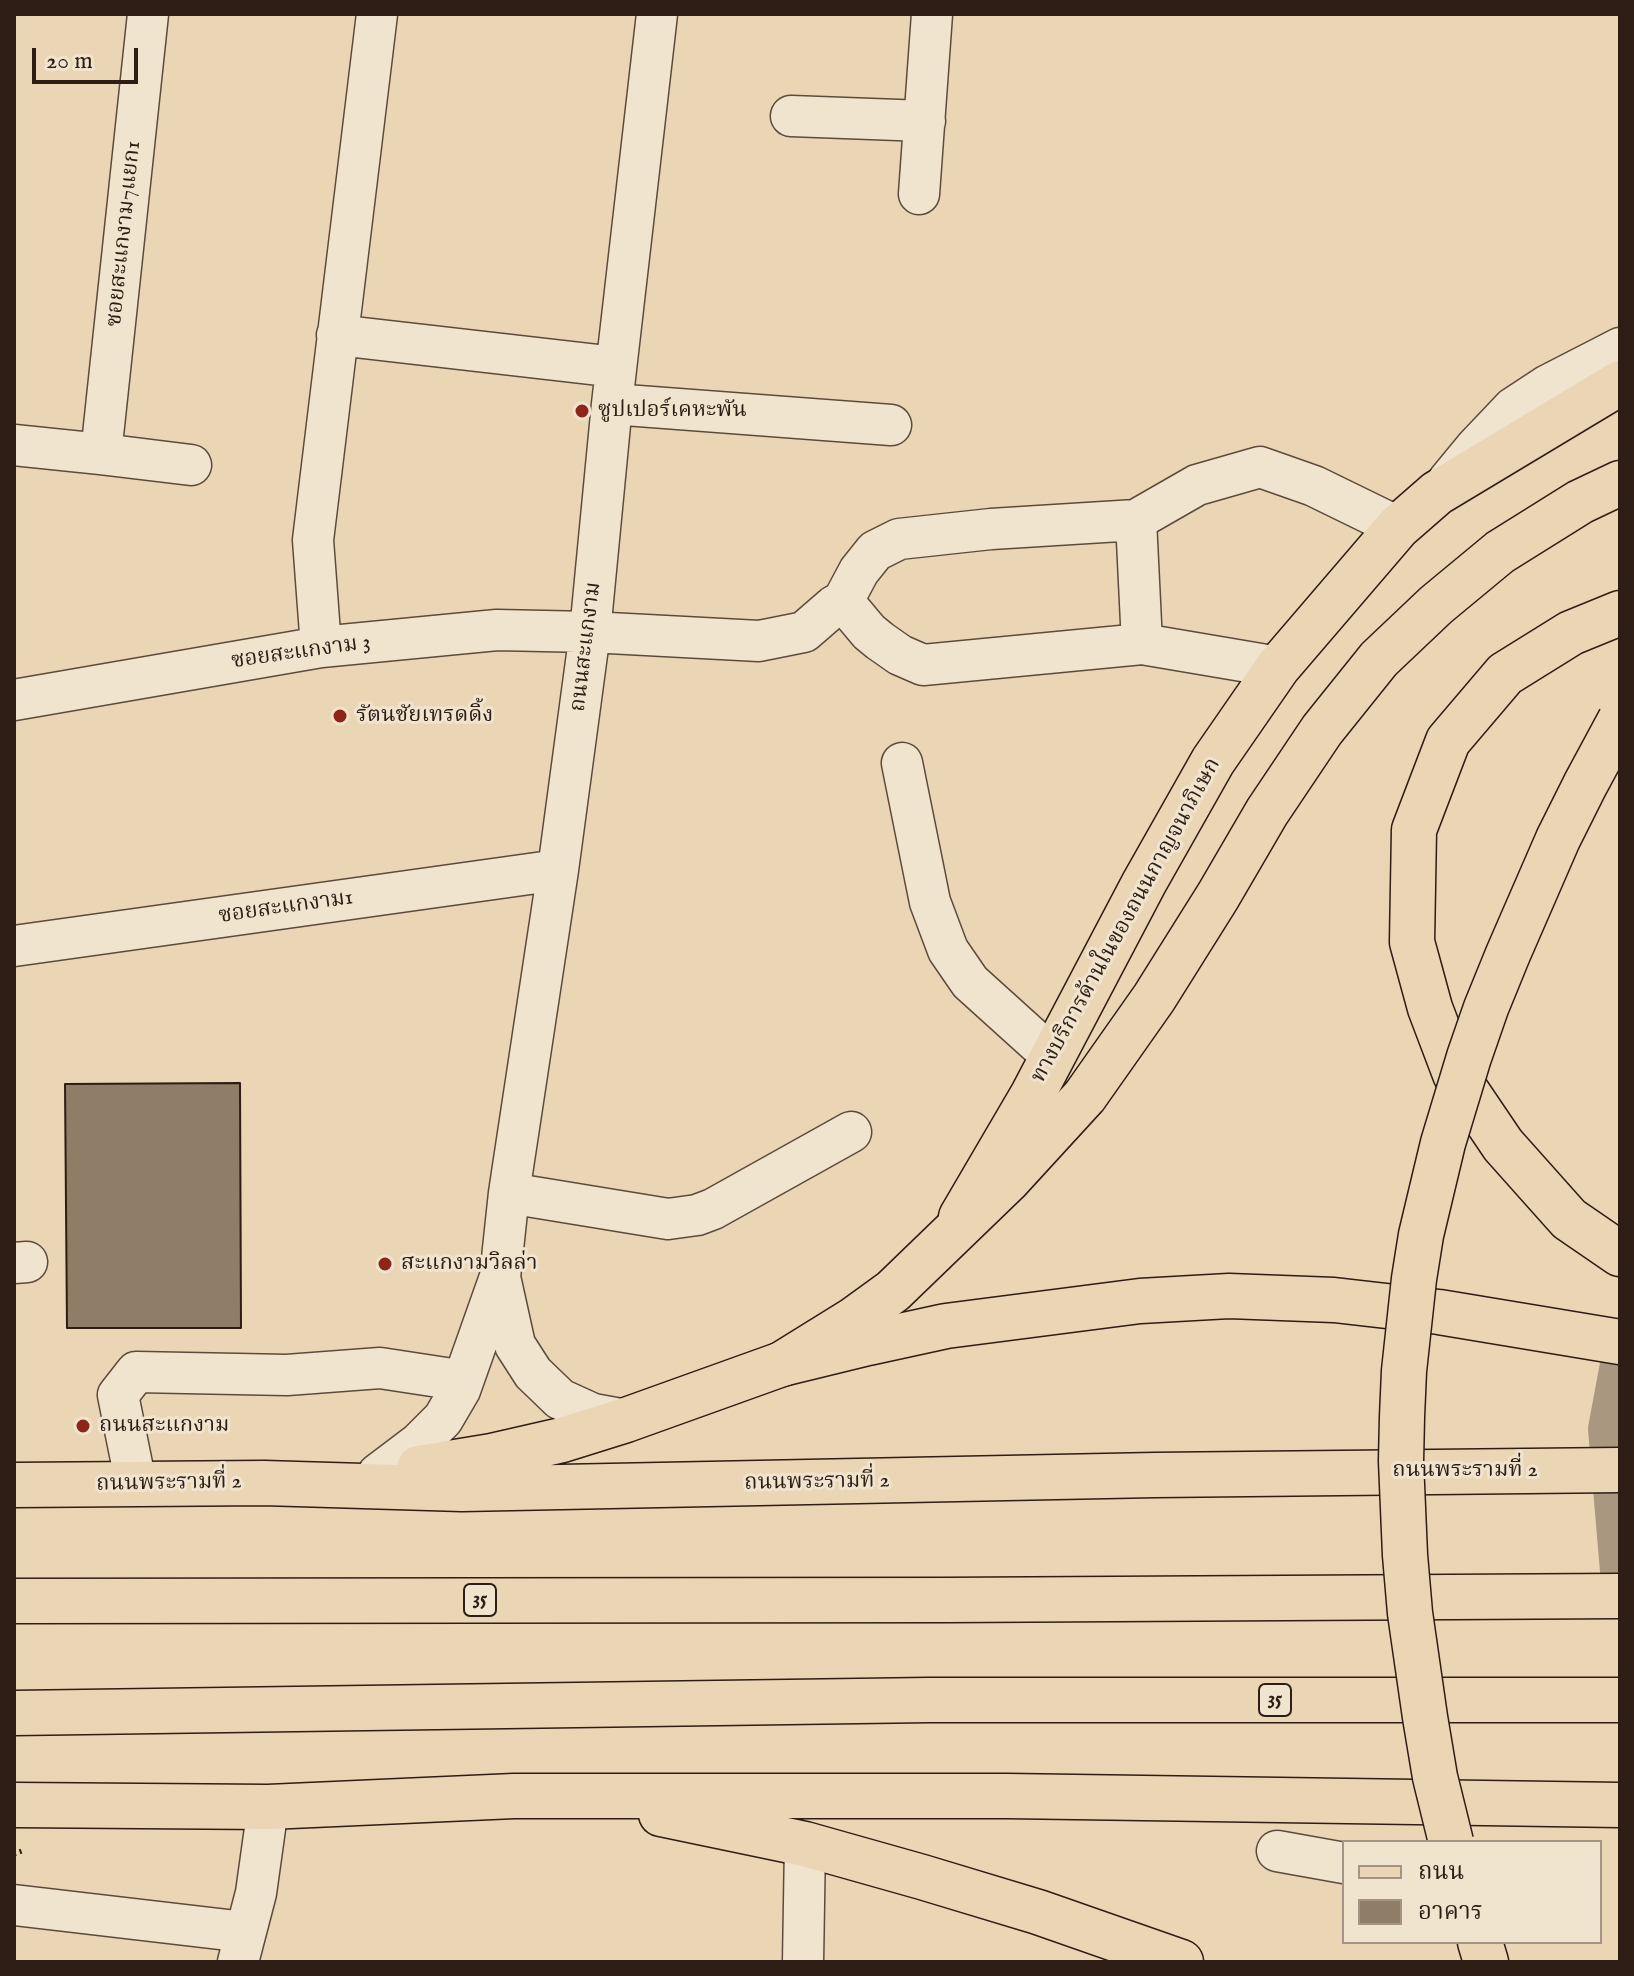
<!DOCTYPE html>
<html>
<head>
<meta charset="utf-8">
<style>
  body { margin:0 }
  #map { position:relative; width:1634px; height:1976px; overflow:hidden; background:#ead6b5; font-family:"IM FELL English","Noto Serif Thai",serif }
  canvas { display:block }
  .frame { position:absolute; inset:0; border:16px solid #2d1d15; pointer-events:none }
  .legend { position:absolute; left:1342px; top:1840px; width:260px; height:104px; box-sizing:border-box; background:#f1e4cf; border:2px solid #a39485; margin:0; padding:10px 14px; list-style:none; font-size:24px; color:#2d1d15 }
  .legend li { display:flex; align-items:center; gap:16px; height:40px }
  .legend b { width:40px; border:2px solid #a39485 }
  .scale { position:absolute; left:32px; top:48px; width:106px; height:36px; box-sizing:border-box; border:4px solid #2d1d15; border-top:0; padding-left:10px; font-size:24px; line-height:28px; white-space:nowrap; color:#2d1d15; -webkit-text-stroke:6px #f1e4cf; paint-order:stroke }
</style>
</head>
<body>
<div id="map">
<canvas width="1634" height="1976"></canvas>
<div class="frame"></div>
<ul class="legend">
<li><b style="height:10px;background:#ead6b5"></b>ถนน</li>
<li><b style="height:22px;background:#8f7d68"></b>อาคาร</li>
</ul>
<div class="scale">20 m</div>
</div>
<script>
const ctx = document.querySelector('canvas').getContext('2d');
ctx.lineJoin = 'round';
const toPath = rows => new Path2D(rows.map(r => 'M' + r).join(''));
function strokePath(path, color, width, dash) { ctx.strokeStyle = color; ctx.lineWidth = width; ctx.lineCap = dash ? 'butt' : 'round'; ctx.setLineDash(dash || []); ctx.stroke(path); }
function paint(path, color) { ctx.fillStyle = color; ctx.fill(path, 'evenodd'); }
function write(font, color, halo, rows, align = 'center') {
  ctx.font = font + ' "IM FELL English","Noto Serif Thai",serif'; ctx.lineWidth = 6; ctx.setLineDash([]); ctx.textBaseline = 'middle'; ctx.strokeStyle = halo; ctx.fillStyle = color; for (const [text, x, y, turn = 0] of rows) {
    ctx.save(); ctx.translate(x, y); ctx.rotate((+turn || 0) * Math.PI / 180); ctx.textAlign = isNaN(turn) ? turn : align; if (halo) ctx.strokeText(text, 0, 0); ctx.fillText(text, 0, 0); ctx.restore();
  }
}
strokePath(toPath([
  [1620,1359,1607,1429,1620,1583]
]), '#aa977f', 38);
const building = toPath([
  [240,1083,241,1328,67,1328,65,1084,240,1083]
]);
paint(building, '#8f7d68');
strokePath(building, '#2d1d15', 2);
const minor = toPath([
  [791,116,925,121],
  [919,194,932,14],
  [337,335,616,367],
  [612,404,891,425],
  [14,445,101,454,191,465],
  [101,454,148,14],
  [1448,481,1476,447,1513,408,1548,385,1620,348],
  [1136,520,1142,644],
  [843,601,869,632,880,641,900,655,923,665,1142,644,1278,667],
  [321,647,313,540,377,14],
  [14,700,321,647,497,630,590,632,759,641,804,632,834,606,843,601,859,571,875,551,899,539,991,529,1136,520,1197,485,1260,467,1314,486,1398,527],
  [902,763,930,902,948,950,970,982,1053,1057],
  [14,946,558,870],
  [509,1193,668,1219,697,1215,713,1209,851,1132],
  [14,1263,27,1262],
  [500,1277,515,1345,533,1373,560,1399,593,1414,626,1420],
  [378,1474,419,1443,443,1419,460,1390,500,1277,509,1193,558,870,590,632,612,404,657,14],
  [136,1484,118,1395,136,1372,287,1375,380,1368,452,1379],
  [1277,1851,1344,1863],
  [14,1905,245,1932],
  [238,1962,256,1893,268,1807],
  [803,1962,805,1844]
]);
const major = toPath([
  [961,1217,1033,1094,1144,883,1213,761,1278,667,1398,527,1437,493,1620,383],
  [419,1468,492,1456,562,1440,626,1420,782,1364,868,1343,946,1326,1140,1301,1229,1296,1334,1300,1439,1312,1620,1342],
  [14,1485,264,1483,462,1489,1155,1475,1620,1470],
  [14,1805,268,1807,514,1796,1007,1796,1620,1805],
  [661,1814,805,1844,922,1877,1038,1912,1181,1962]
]);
const highway = toPath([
  [1620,613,1571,633,1505,674,1448,741,1414,830,1412,942,1430,1008,1455,1074,1503,1145,1569,1219,1620,1254],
  [782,1364,853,1320,893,1291,1008,1180,1085,1096,1154,998,1218,896,1267,812,1322,730,1379,659,1436,605,1500,552,1580,502,1620,483],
  [14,1601,946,1600,1620,1596],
  [14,1713,929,1700,1620,1700],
  [1480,1942,1486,1962]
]);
strokePath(minor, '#5c4b3d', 43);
strokePath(major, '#2d1d15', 47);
strokePath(highway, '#2d1d15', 47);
strokePath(toPath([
  [14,1854,22,1851]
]), '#2d1d15', 5, [2, 4]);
strokePath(minor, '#f1e4cf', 40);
strokePath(major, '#ead6b5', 44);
strokePath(highway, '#ead6b5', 44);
const highwayBridge = toPath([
  [1451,1842,1435,1777,1425,1717,1410,1613,1405,1555,1401,1461,1402,1417,1404,1371,1414,1279,1421,1235,1443,1143,1469,1057,1486,1008,1508,954,1558,839,1585,785,1620,720]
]);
strokePath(highwayBridge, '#2d1d15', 47, []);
strokePath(highwayBridge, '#ead6b5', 44);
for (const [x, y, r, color] of [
  [582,411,8,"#8f2418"],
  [340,716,8,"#8f2418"],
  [385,1264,8,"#8f2418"],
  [83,1426,8,"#8f2418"]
]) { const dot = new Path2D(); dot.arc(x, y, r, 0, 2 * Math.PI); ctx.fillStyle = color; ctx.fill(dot); strokePath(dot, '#f1e4cf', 3); }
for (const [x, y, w] of [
  [480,1600,32],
  [1275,1700,32]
]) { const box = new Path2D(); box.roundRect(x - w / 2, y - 16, w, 32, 6); ctx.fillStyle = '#f1e4cf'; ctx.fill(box); strokePath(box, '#2d1d15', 2); }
write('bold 20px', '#2d1d15', null, [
  ["35",480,1600],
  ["35",1275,1700]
]);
write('22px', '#2d1d15', '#f1e4cf', [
  ["ซอยสะแกงาม7แยก1",125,234,-84],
  ["ถนนสะแกงาม",587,647,-83],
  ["ซอยสะแกงาม 3",301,653,-8],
  ["ซอยสะแกงาม1",286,908,-8],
  ["ทางบริการด้านในของถนนกาญจนาภิเษก",1127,921,-61],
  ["ถนนพระรามที่ 2",1465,1471],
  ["ถนนพระรามที่ 2",817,1483,-1],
  ["ถนนพระรามที่ 2",169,1484,-1]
]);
write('22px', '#2d1d15', '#f1e4cf', [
  ["ซูปเปอร์เคหะพัน",598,411],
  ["รัตนชัยเทรดดิ้ง",356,716],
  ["สะแกงามวิลล่า",401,1264],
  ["ถนนสะแกงาม",99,1426]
], 'left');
</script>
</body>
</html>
